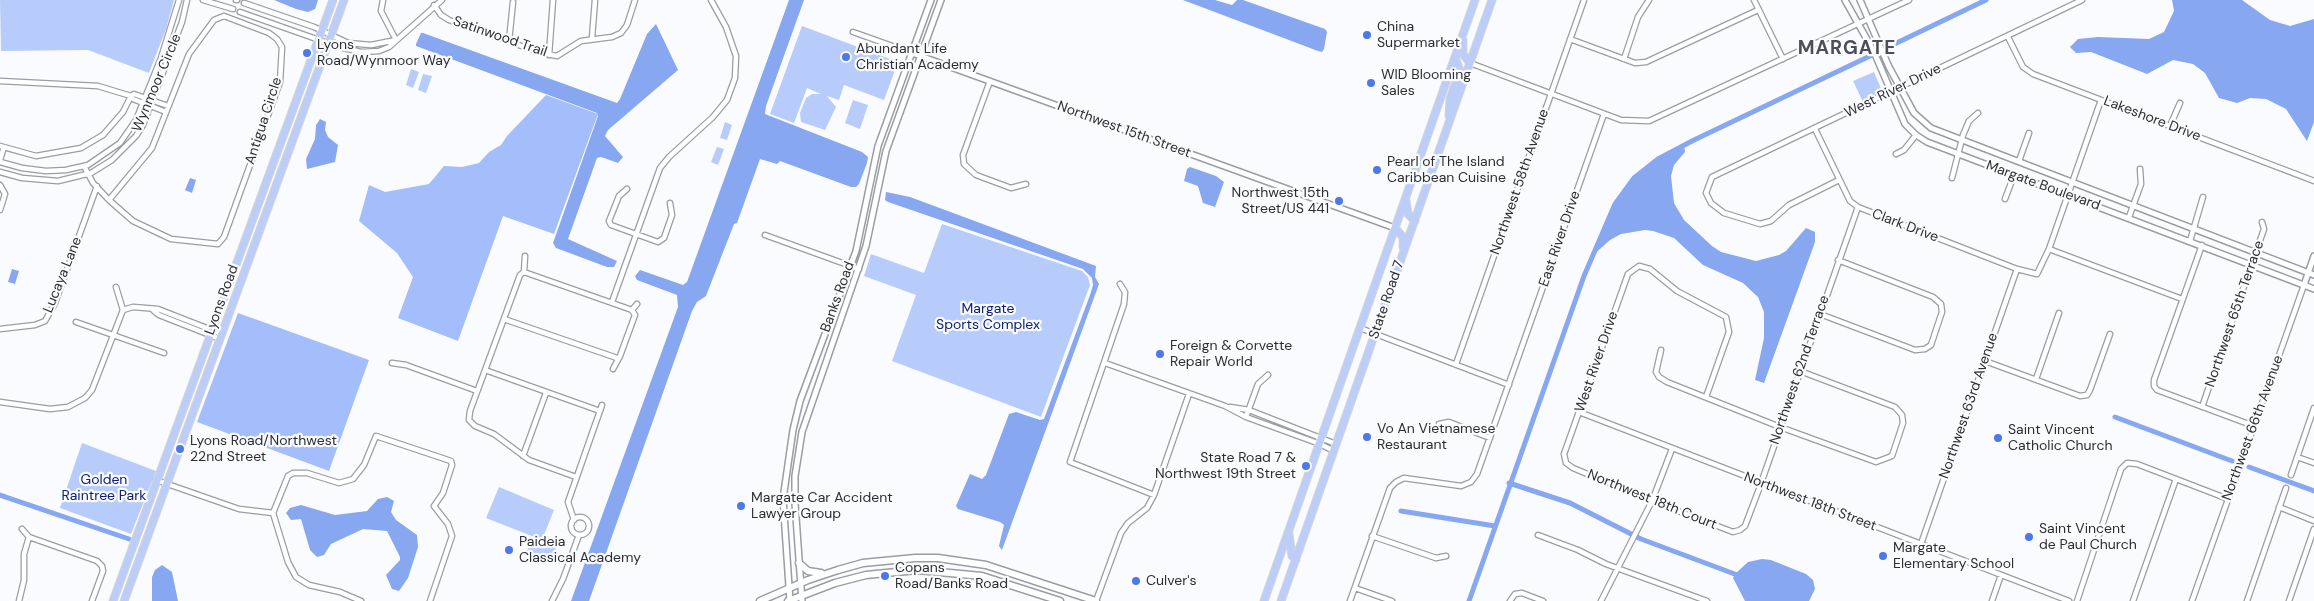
<!DOCTYPE html>
<html>
<head>
<meta charset="utf-8">
<style>
  body { margin:0 }
  canvas { display:block; background:#fafbfe }
</style>
</head>
<body>
<canvas width="2314" height="601"></canvas>
<script>
const ctx = document.querySelector('canvas').getContext('2d');
ctx.lineJoin = 'round';
function paint(path, color) { ctx.fillStyle = color; ctx.fill(path, 'evenodd'); }
const toPath = rows => new Path2D(rows.map(r => 'M' + r).join(''));
function strokePath(path, color, width, dash) { ctx.strokeStyle = color; ctx.lineWidth = width; ctx.lineCap = dash ? 'butt' : 'round'; ctx.setLineDash(dash || []); ctx.stroke(path); }
function write(font, color, halo, rows, align = 'center') {
  ctx.font = font + ' "DM Sans",sans-serif'; ctx.lineWidth = 4.5; ctx.setLineDash([]); ctx.textBaseline = 'middle'; ctx.strokeStyle = halo; ctx.fillStyle = color; for (const [text, x, y, turn = 0] of rows) {
    ctx.save(); ctx.translate(x, y); ctx.rotate((+turn || 0) * Math.PI / 180); ctx.textAlign = isNaN(turn) ? turn : align; if (halo) ctx.strokeText(text, 0, 0); ctx.fillText(text, 0, 0); ctx.restore();
  }
}
paint(toPath([
  [0,0,174,0,166,29,149,73,88,50,1,51],
  [802,26,898,62,884,100,844,85,839,100,827,96,836,107,825,130,801,122,800,113,806,98,812,94,821,94,807,88,794,123,770,114],
  [411,69,419,72,413,88,406,85],
  [1874,72,1883,93,1863,102,1853,81],
  [423,74,432,76,426,93,418,90],
  [853,100,868,105,860,129,845,123],
  [725,122,732,125,727,140,720,138],
  [717,147,724,149,718,165,711,162],
  [942,224,1082,271,1088,277,1090,285,1041,417,892,361,916,295,864,276,871,254,924,273],
  [82,443,156,471,131,534,60,508],
  [499,487,554,510,542,540,486,518],
  [531,539,556,548,551,560,527,551]
]), '#b7ccfa');
paint(toPath([
  [546,95,598,114,554,234,503,216,458,341,398,318,413,277,397,253,359,221,369,185,385,192,429,184,444,166,462,167,479,163,489,152,501,145,507,136],
  [238,313,369,360,329,471,197,422]
]), '#a4befb');
paint(toPath([
  [274,0,318,0,315,9,308,12,296,9],
  [789,0,804,0,766,106,765,114,862,152,868,157,867,163,859,184,856,187,851,187,780,161,777,164,760,159,737,223,734,224,706,296,697,302,692,311,589,601,571,601,678,307,677,295,637,280,635,276,640,270,683,285,687,282],
  [1183,0,1215,0,1232,5,1237,0,1243,0,1325,29,1327,32,1324,49,1322,52,1318,51],
  [2172,0,2242,0,2270,20,2290,26,2314,19,2314,122,2307,141,2286,109,2266,99,2250,98,2237,103,2219,98,2205,73,2193,64,2173,60,2147,74,2091,52,2076,53,2070,47,2078,39,2098,37,2149,39,2164,32,2174,11],
  [656,24,678,70,608,130,605,136,623,157,618,163,601,157,597,158,568,239,617,261,614,267,607,267,556,248,553,243,598,116,597,113,416,46,416,44,421,33,423,33,617,103,620,99,647,34],
  [320,119,326,122,325,130,328,137,338,145,335,162,307,169,306,159,315,139,316,125],
  [1684,145,1685,152,1674,165,1671,176,1674,203,1684,220,1712,246,1721,252,1756,261,1779,255,1786,251,1806,228,1815,232,1815,242,1764,383,1755,380,1764,338,1764,312,1758,297,1743,283,1703,265,1674,238,1653,231,1645,230,1621,234,1610,240,1592,256,1615,204,1634,178,1658,159],
  [1190,167,1216,176,1224,182,1215,207,1203,203,1198,186,1184,181,1187,169],
  [190,178,196,180,192,193,185,190],
  [886,192,910,197,1096,266,1095,277,1099,284,1002,550,999,546,1004,525,1000,522,958,509,956,506,970,474,982,479,986,475,1009,414,1016,412,1040,420,1044,419,1090,295,1093,285,1092,278,1083,269,888,202,885,200],
  [12,269,19,271,15,284,8,282],
  [387,497,394,501,391,512,396,520,417,535,418,547,408,578,399,591,392,589,386,575,400,560,400,557,387,531,363,529,331,544,324,555,317,557,310,550,301,519,291,520,286,513,290,508,301,505,335,515,367,511,378,499],
  [1762,559,1771,560,1806,574,1813,580,1815,589,1809,601,1745,601,1733,578,1735,574,1748,562],
  [162,565,172,572,178,601,152,601,152,577,155,570]
]), '#87a7f1');
strokePath(toPath([
  [1884,49,1986,0],
  [2115,417,2232,461],
  [2249,467,2314,491],
  [1509,483,1570,503,1641,539,1740,576],
  [0,495,129,539],
  [1401,511,1495,526],
  [1469,601,1584,276,1615,204,1634,178,1658,159,1694,140,1870,56]
]), '#87a7f1', 5);
const minor = toPath([
  [203,0,233,9],
  [236,0,237,0],
  [383,0,381,11,396,40],
  [1754,0,1783,59],
  [244,3,314,27,348,43,371,45,396,40],
  [434,5,441,15,449,20,538,52,557,56,581,41,612,37,621,33,627,25,635,0],
  [240,12,339,47,361,52,379,51,389,47,442,0],
  [224,16,269,33,277,39,282,47,280,82,224,237,218,244,171,239,133,221,109,200,152,148,189,54,214,20,224,16],
  [853,32,912,53],
  [2008,37,2023,67,2033,74,2314,181],
  [592,38,595,0],
  [1570,39,1635,63,1646,62,1758,10],
  [509,41,513,2],
  [549,55,553,0],
  [1624,59,1638,17,1649,0],
  [1470,63,1621,120,1649,121,1909,0],
  [0,81,98,86,131,96,134,94,168,106],
  [990,81,963,155,964,164,976,175,1011,188,1026,184],
  [131,96,133,99,166,112],
  [2170,126,2180,103],
  [1815,129,1850,201,1858,207,2017,269,2037,274,2049,249,2101,100],
  [0,146,36,156,81,148,103,135,123,112,131,96],
  [1896,154,1904,150,1916,135],
  [0,160,4,147],
  [2019,161,2029,133],
  [0,162,22,168,46,171,66,170,88,165,120,143,136,120,161,58,179,0],
  [84,166,93,183,109,200],
  [0,172,22,178,58,181,91,173,112,160,136,136,143,125,182,22,187,0],
  [1952,178,1963,135,1969,121,1978,113],
  [1839,180,1789,205,1771,221,1760,224,1724,213,1711,203,1706,193,1712,177,2082,0],
  [0,185,5,194,0,210],
  [627,189,619,196,609,221,611,225,658,242,664,238,672,215,670,203],
  [2005,199,2014,175],
  [2129,217,2141,184,2140,169],
  [765,235,859,269],
  [2190,241,2203,197],
  [2202,245,2154,380,2154,386,2157,390,2254,426],
  [2049,249,2182,299],
  [525,256,524,272,520,275,470,411,469,420,475,426,494,434,529,460,576,477],
  [524,272,632,310],
  [1120,284,1125,292,1124,304,1070,462,1154,495],
  [116,287,123,310],
  [612,302,660,168,669,157,713,117,727,100,735,78,736,56,726,27,711,0],
  [123,310,133,307,158,309,222,334],
  [153,310,159,315,220,339],
  [1820,314,1915,350,1925,349,1931,345,1942,312,1941,304,1933,297,1838,260],
  [504,319,617,358],
  [76,322,164,353],
  [1360,328,1509,385],
  [0,329,35,325,45,321,55,303,97,186],
  [1661,350,1656,372,1659,377,1667,382,1780,427,1876,462,1892,456,1903,423,1902,415,1895,407,1800,371],
  [1985,361,2080,396,2087,395,2090,390,2110,334],
  [392,363,406,365,477,391],
  [1105,363,1225,406,1246,417,1320,444,1334,451],
  [1456,364,1584,0],
  [613,369,620,356,635,315,632,310,637,304],
  [485,370,600,411],
  [2036,379,2059,313],
  [1706,397,1729,332,1726,317,1677,291,1650,269,1639,266,1628,274,1564,454,1566,463,1573,468,1652,501,1733,532,1740,530,1745,526,1759,489,1858,207],
  [0,402,50,409,68,407,85,398,92,390,123,310],
  [1230,407,1249,410,1336,444],
  [2202,407,2264,229,2262,222],
  [1579,412,2069,601],
  [1246,417,1258,384,1268,375],
  [1439,424,1449,422,1490,438],
  [523,456,546,393],
  [2297,457,2314,463],
  [2291,475,2314,408],
  [156,480,239,509,273,513],
  [2279,507,2314,521],
  '571 526a9 9 0 1 1 18 0a9 9 0 1 1-18 0Z',
  [574,520,568,502,602,405],
  [22,529,29,537,97,561,102,566,103,571,92,601],
  [1538,535,1578,550,1606,564,1707,601],
  [1372,536,1436,558,1446,556],
  [1921,544,2017,269],
  [1355,588,1392,601],
  [19,601,24,580,24,554,29,537],
  [361,601,340,592,309,585,296,577,288,562,273,513,288,476,293,473,307,473,339,483,353,479,364,465,376,436,451,461,452,465,443,493,434,506,448,524,452,536,430,601],
  [552,601,563,579,579,535],
  [1096,601,1121,533,1128,523,1147,508,1154,495,1189,394],
  [1350,601,1390,488,1396,482,1404,478,1461,486,1471,482,1477,474,1604,114],
  [1510,601,1515,594,1522,593,1543,601],
  [1601,601,1652,501,1672,449],
  [1992,601,2001,575],
  [2077,601,2121,469,2127,463,2137,464,2228,499],
  [2133,601,2176,479],
  [2192,601,2304,285],
  [2247,601,2286,488],
  [2289,601,2314,529]
]);
const tertiary = toPath([
  [1845,0,1874,52,1905,124,1916,135,1927,142,2314,289],
  [1860,0,1889,67,1914,113,1931,128,2314,275],
  [912,53,1395,228],
  [2304,285,2314,256],
  [790,601,783,499,793,430,800,401,856,251,878,146,931,0],
  [802,601,795,503,795,476,802,432,866,246,886,151,941,0]
]);
const secondary = toPath([
  [799,563,808,571,821,573],
  [760,601,808,580,838,570,863,563,915,558,938,558,986,565,1096,601],
  [788,601,835,583,866,575,917,570,982,576,1060,601]
]);
const primary = toPath([
  [1463,40,1463,54,1470,63],
  [1449,116,1450,99,1460,71,1455,57],
  [1406,201,1408,214,1415,221],
  [1395,228,1403,237,1403,247],
  [1289,534,1292,556,1296,560],
  [113,601,333,0],
  [124,601,344,0],
  [1264,601,1475,0],
  [1281,601,1492,0]
]);
strokePath(minor, '#9a9da4', 7);
strokePath(tertiary, '#9a9da4', 8);
strokePath(secondary, '#9a9da4', 9);
strokePath(primary, '#d5d5d6', 9);
strokePath(minor, '#fff', 4.5);
strokePath(tertiary, '#fff', 5);
strokePath(secondary, '#fff', 6);
strokePath(primary, '#bccef7', 7);
for (const [x, y, r, color] of [
  [1367,35,5,"#4d77ea"],
  [307,53,5,"#4d77ea"],
  [846,57,5,"#4d77ea"],
  [1371,83,5,"#4d77ea"],
  [1377,170,5,"#4d77ea"],
  [1339,201,5,"#4d77ea"],
  [1160,354,5,"#4d77ea"],
  [1367,437,5,"#4d77ea"],
  [1998,438,5,"#4d77ea"],
  [180,449,5,"#4d77ea"],
  [1306,466,5,"#4d77ea"],
  [741,506,5,"#4d77ea"],
  [2029,537,5,"#4d77ea"],
  [509,550,5,"#4d77ea"],
  [1883,556,5,"#4d77ea"],
  [885,576,5,"#4d77ea"],
  [1136,581,5,"#4d77ea"]
]) { const dot = new Path2D(); dot.arc(x, y, r, 0, 2 * Math.PI); ctx.fillStyle = color; ctx.fill(dot); strokePath(dot, '#fafbfe', 2); }
write('14px', '#2d2e31', '#fafbfe', [
  ["China",1377,27],
  ["Supermarket",1377,43],
  ["Lyons",317,45],
  ["Road/Wynmoor Way",317,61],
  ["Abundant Life",856,49],
  ["Christian Academy",856,65],
  ["WID Blooming",1381,75],
  ["Sales",1381,91],
  ["Pearl of The Island",1387,162],
  ["Caribbean Cuisine",1387,178],
  ["Northwest 15th",1329,193,"right"],
  ["Street/US 441",1329,209,"right"],
  ["Foreign & Corvette",1170,346],
  ["Repair World",1170,362],
  ["Vo An Vietnamese",1377,429],
  ["Restaurant",1377,445],
  ["Saint Vincent",2008,430],
  ["Catholic Church",2008,446],
  ["Lyons Road/Northwest",190,441],
  ["22nd Street",190,457],
  ["State Road 7 &",1296,458,"right"],
  ["Northwest 19th Street",1296,474,"right"],
  ["Margate Car Accident",751,498],
  ["Lawyer Group",751,514],
  ["Saint Vincent",2039,529],
  ["de Paul Church",2039,545],
  ["Paideia",519,542],
  ["Classical Academy",519,558],
  ["Margate",1893,548],
  ["Elementary School",1893,564],
  ["Copans",895,568],
  ["Road/Banks Road",895,584],
  ["Culver's",1146,581]
], 'left');
write('14px', '#2d2e31', '#fafbfe', [
  ["Satinwood Trail",500,37,19],
  ["Wynmoor Circle",157,83,-67],
  ["West River Drive",1893,91,-26],
  ["Lakeshore Drive",2152,119,21],
  ["Antigua Circle",264,121,-72],
  ["Northwest 15th Street",1124,130,20],
  ["Northwest 58th Avenue",1520,182,-71],
  ["Margate Boulevard",2043,186,20],
  ["Clark Drive",1905,226,21],
  ["East River Drive",1560,239,-71],
  ["Lucaya Lane",63,275,-68],
  ["Banks Road",838,297,-70],
  ["Lyons Road",222,300,-70],
  ["State Road 7",1387,300,-71],
  ["Northwest 65th Terrace",2235,314,-71],
  ["West River Drive",1597,362,-71],
  ["Northwest 62nd Terrace",1800,370,-71],
  ["Northwest 63rd Avenue",1969,406,-71],
  ["Northwest 66th Avenue",2253,428,-70],
  ["Northwest 18th Court",1652,500,22],
  ["Northwest 18th Street",1810,502,21]
]);
write('14px', '#0c2074', '#fafbfe', [
  ["Margate",988,309],
  ["Sports Complex",988,325],
  ["Golden",104,480],
  ["Raintree Park",104,496]
]);
ctx.letterSpacing = '1px';
write('bold 19px', '#4c4f55', '#fafbfe', [
  ["MARGATE",1847,49]
]);
ctx.letterSpacing = '0px';
</script>
</body>
</html>
